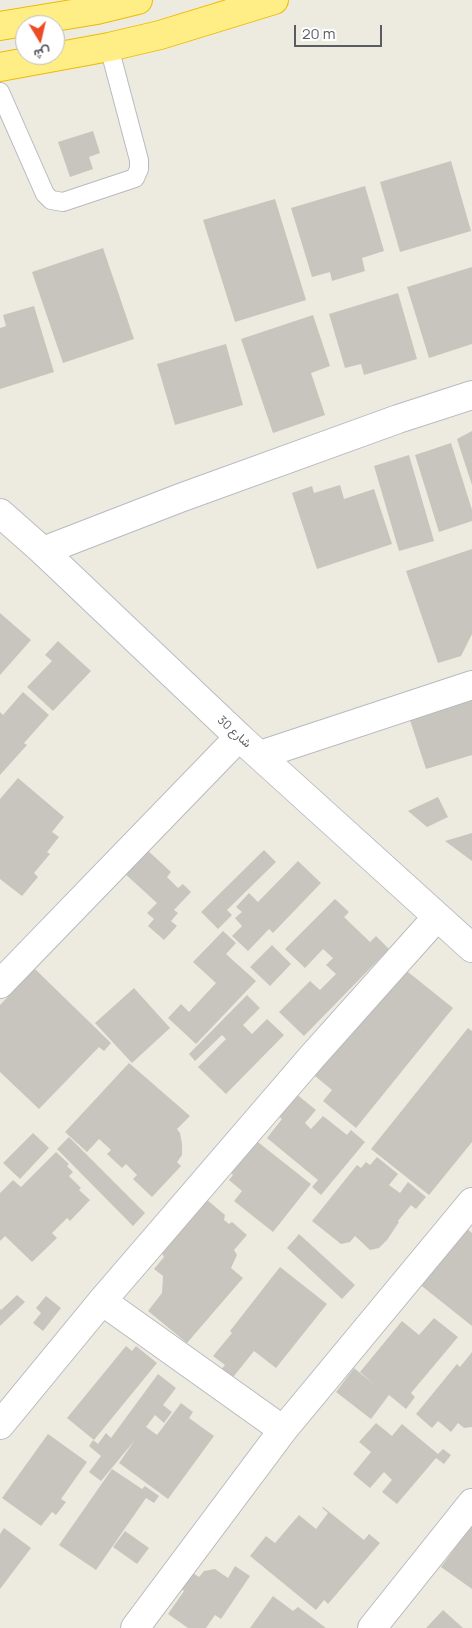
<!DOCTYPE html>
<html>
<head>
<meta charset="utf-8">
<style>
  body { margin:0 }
  #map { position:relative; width:472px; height:1628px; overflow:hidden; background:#edebe0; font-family:Manrope,Vazirmatn,sans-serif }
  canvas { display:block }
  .north { position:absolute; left:15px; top:15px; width:50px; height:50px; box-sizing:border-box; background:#fff; border:1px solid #bdbec0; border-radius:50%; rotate:171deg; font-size:14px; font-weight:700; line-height:20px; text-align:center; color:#595c62 }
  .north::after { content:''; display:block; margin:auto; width:18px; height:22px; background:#ed4a26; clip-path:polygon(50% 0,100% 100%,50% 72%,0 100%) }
  .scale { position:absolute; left:294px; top:25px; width:88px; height:22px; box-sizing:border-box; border:2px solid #595c62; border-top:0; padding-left:6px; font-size:15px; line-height:18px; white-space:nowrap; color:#595c62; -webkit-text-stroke:4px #fff; paint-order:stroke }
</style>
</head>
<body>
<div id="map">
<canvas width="472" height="1628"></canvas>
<div class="north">ش</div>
<div class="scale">20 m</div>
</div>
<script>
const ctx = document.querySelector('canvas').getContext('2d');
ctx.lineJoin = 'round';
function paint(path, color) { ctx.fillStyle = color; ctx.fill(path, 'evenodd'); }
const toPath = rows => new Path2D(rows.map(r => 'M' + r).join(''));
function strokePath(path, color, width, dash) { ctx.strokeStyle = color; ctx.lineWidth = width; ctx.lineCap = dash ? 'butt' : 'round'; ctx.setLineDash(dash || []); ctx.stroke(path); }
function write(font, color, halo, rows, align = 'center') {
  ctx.font = font + ' Manrope,Vazirmatn,sans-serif'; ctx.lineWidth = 5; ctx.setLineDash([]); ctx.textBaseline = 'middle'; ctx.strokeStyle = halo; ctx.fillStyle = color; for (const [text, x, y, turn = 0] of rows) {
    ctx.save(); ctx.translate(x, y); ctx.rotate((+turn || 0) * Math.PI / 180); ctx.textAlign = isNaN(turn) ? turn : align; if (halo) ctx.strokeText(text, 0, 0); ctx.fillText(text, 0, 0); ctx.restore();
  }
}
paint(toPath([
  [93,131,100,153,89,157,93,169,70,177,58,142],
  [451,161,471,231,400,252,380,182],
  [365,186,384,251,362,258,365,271,332,281,330,272,312,277,291,208],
  [275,199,306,300,235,322,203,220],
  [103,248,134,339,63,363,32,272],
  [472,267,472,344,429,358,407,287],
  [398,293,417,359,364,375,361,364,345,368,329,314],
  [34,306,54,372,0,389,0,328,6,326,3,315],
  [313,315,330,366,311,373,325,415,273,433,241,339],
  [226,344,243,405,175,425,157,364],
  [472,431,472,485,457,439],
  [451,443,472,510,472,521,439,532,415,455],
  [409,455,434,541,399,551,374,466],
  [340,485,344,499,374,489,392,544,317,569,292,493,312,486,314,493],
  [472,549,472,634,461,656,438,663,406,571],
  [0,613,31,640,0,675],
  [58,641,91,671,53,711,27,687,52,661,45,655],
  [23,692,49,715,24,743,27,745,0,775,0,712,3,715],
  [472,697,472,755,426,769,409,717],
  [18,778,64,817,52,832,59,837,47,852,50,854,34,873,38,877,22,896,0,879,0,799],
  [438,797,448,817,427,827,408,811],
  [472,833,472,861,445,841],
  [145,848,171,872,167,877,178,888,183,884,191,892,174,910,178,913,171,921,177,926,164,940,148,926,154,919,147,913,157,903,123,872],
  [264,850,276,862,227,910,232,915,218,929,201,912],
  [298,861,321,883,273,933,269,929,248,951,232,936,242,926,235,918,242,912,236,907,249,893,258,902],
  [335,899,349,912,344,917,370,942,376,936,389,949,304,1036,279,1012,310,981,320,990,336,974,326,965,333,958,323,949,305,968,285,949],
  [223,931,236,943,226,954,256,981,196,1044,168,1018,181,1004,189,1012,216,983,193,962],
  [272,945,291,964,270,986,250,967],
  [403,968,453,1008,356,1128,323,1101,332,1090,309,1071],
  [35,969,111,1043,104,1051,99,1047,39,1109,0,1072,0,1005],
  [134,988,170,1028,132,1063,95,1023],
  [247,995,260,1008,243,1025,252,1034,267,1019,284,1035,226,1094,198,1067,226,1039,222,1035,195,1061,189,1054],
  [468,1028,472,1031,472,1142,429,1195,371,1149],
  [129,1063,190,1116,177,1129,180,1133,182,1144,182,1155,177,1162,181,1166,152,1197,133,1179,137,1175,126,1164,122,1168,107,1154,111,1150,99,1139,87,1152,65,1132],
  [295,1093,316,1110,305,1123,311,1129,323,1116,347,1135,351,1130,365,1142,321,1195,312,1187,318,1180,267,1138,282,1119,277,1115],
  [33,1133,49,1148,20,1179,3,1163],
  [69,1137,145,1213,133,1226,57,1149],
  [254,1139,311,1184,273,1232,234,1201,242,1191,229,1180,233,1175,229,1171],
  [56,1152,69,1164,67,1166,73,1172,69,1176,81,1188,79,1190,90,1200,70,1221,67,1218,52,1233,57,1238,32,1262,5,1236,0,1241,0,1193,13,1180,21,1187],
  [377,1157,398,1174,389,1185,400,1193,408,1182,426,1197,416,1209,411,1205,398,1221,399,1222,387,1240,379,1248,370,1250,355,1236,350,1242,341,1244,312,1221,357,1165,361,1168,366,1162,370,1165],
  [206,1199,225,1215,224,1220,229,1224,232,1222,247,1235,234,1250,237,1255,231,1268,243,1278,187,1343,148,1311,162,1293,163,1276,154,1269,164,1257,161,1252],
  [464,1226,472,1233,472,1326,418,1283],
  [299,1234,355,1285,342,1299,287,1248],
  [280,1267,327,1304,276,1368,254,1351,230,1381,219,1372,225,1365,213,1356,232,1333,230,1331],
  [17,1295,25,1302,0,1326,0,1309,1,1310],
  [46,1296,61,1308,43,1331,33,1323,41,1313,36,1308],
  [434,1318,458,1337,411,1393,415,1397,406,1409,389,1395,371,1419,336,1392,354,1368,375,1385,360,1372,402,1321,419,1335],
  [126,1346,132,1351,136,1346,157,1363,94,1440,67,1418],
  [472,1352,472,1427,464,1428,458,1423,451,1432,438,1421,432,1428,416,1414,457,1364,460,1367],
  [158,1374,176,1388,163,1405,172,1412,164,1423,155,1415,146,1427,157,1435,181,1403,193,1412,189,1418,214,1436,168,1499,119,1463,135,1440,101,1481,89,1472,101,1456,89,1446,93,1440,98,1444,106,1433,111,1438],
  [376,1423,392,1436,402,1424,438,1454,443,1449,451,1455,444,1464,436,1458,397,1504,382,1492,392,1480,384,1472,370,1488,353,1474,371,1452,359,1442],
  [48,1434,87,1462,61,1499,66,1502,56,1515,52,1512,41,1526,2,1498],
  [112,1469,142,1489,145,1486,159,1496,154,1503,146,1498,96,1570,59,1545],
  [323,1507,364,1540,369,1534,380,1543,328,1604,324,1600,316,1610,250,1556,266,1536,275,1543,299,1515,316,1529,328,1513,322,1508],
  [472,1525,472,1589,441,1567],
  [4,1528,31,1548,0,1589,0,1534],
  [125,1531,149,1548,137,1564,113,1547],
  [235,1566,250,1576,221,1619,215,1615,206,1628,188,1628,168,1614,184,1591,180,1587,190,1571,199,1577,204,1571,215,1569,228,1578],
  [273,1596,293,1611,298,1607,326,1628,250,1628],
  [443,1610,463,1628,426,1628]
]), '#c7c5bd');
const lane = toPath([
  [0,92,45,194,51,200,63,202,135,178,139,169,139,160,109,47]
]);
const street = toPath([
  [43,551,180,498,398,419,472,395],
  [260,755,472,685],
  [0,984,239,737],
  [102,1301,283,1430],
  [0,1425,102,1301,311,1058,437,917],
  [135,1628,283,1430,472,1202],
  [372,1628,472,1503]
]);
const secondary = toPath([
  [0,513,43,551,239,737,472,948]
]);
const highway = toPath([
  [0,26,97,10,138,0],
  [0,67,109,47,160,35,274,0]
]);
strokePath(lane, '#b8bac0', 20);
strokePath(street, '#b8bac0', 30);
strokePath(secondary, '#b9bcc3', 30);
strokePath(highway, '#edbb00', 30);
strokePath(lane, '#fff', 18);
strokePath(street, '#fff', 28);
strokePath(secondary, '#fff', 28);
strokePath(highway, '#ffed85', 28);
write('12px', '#595c62', '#fff', [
  ["شارع 30",234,732,42]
]);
</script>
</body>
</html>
